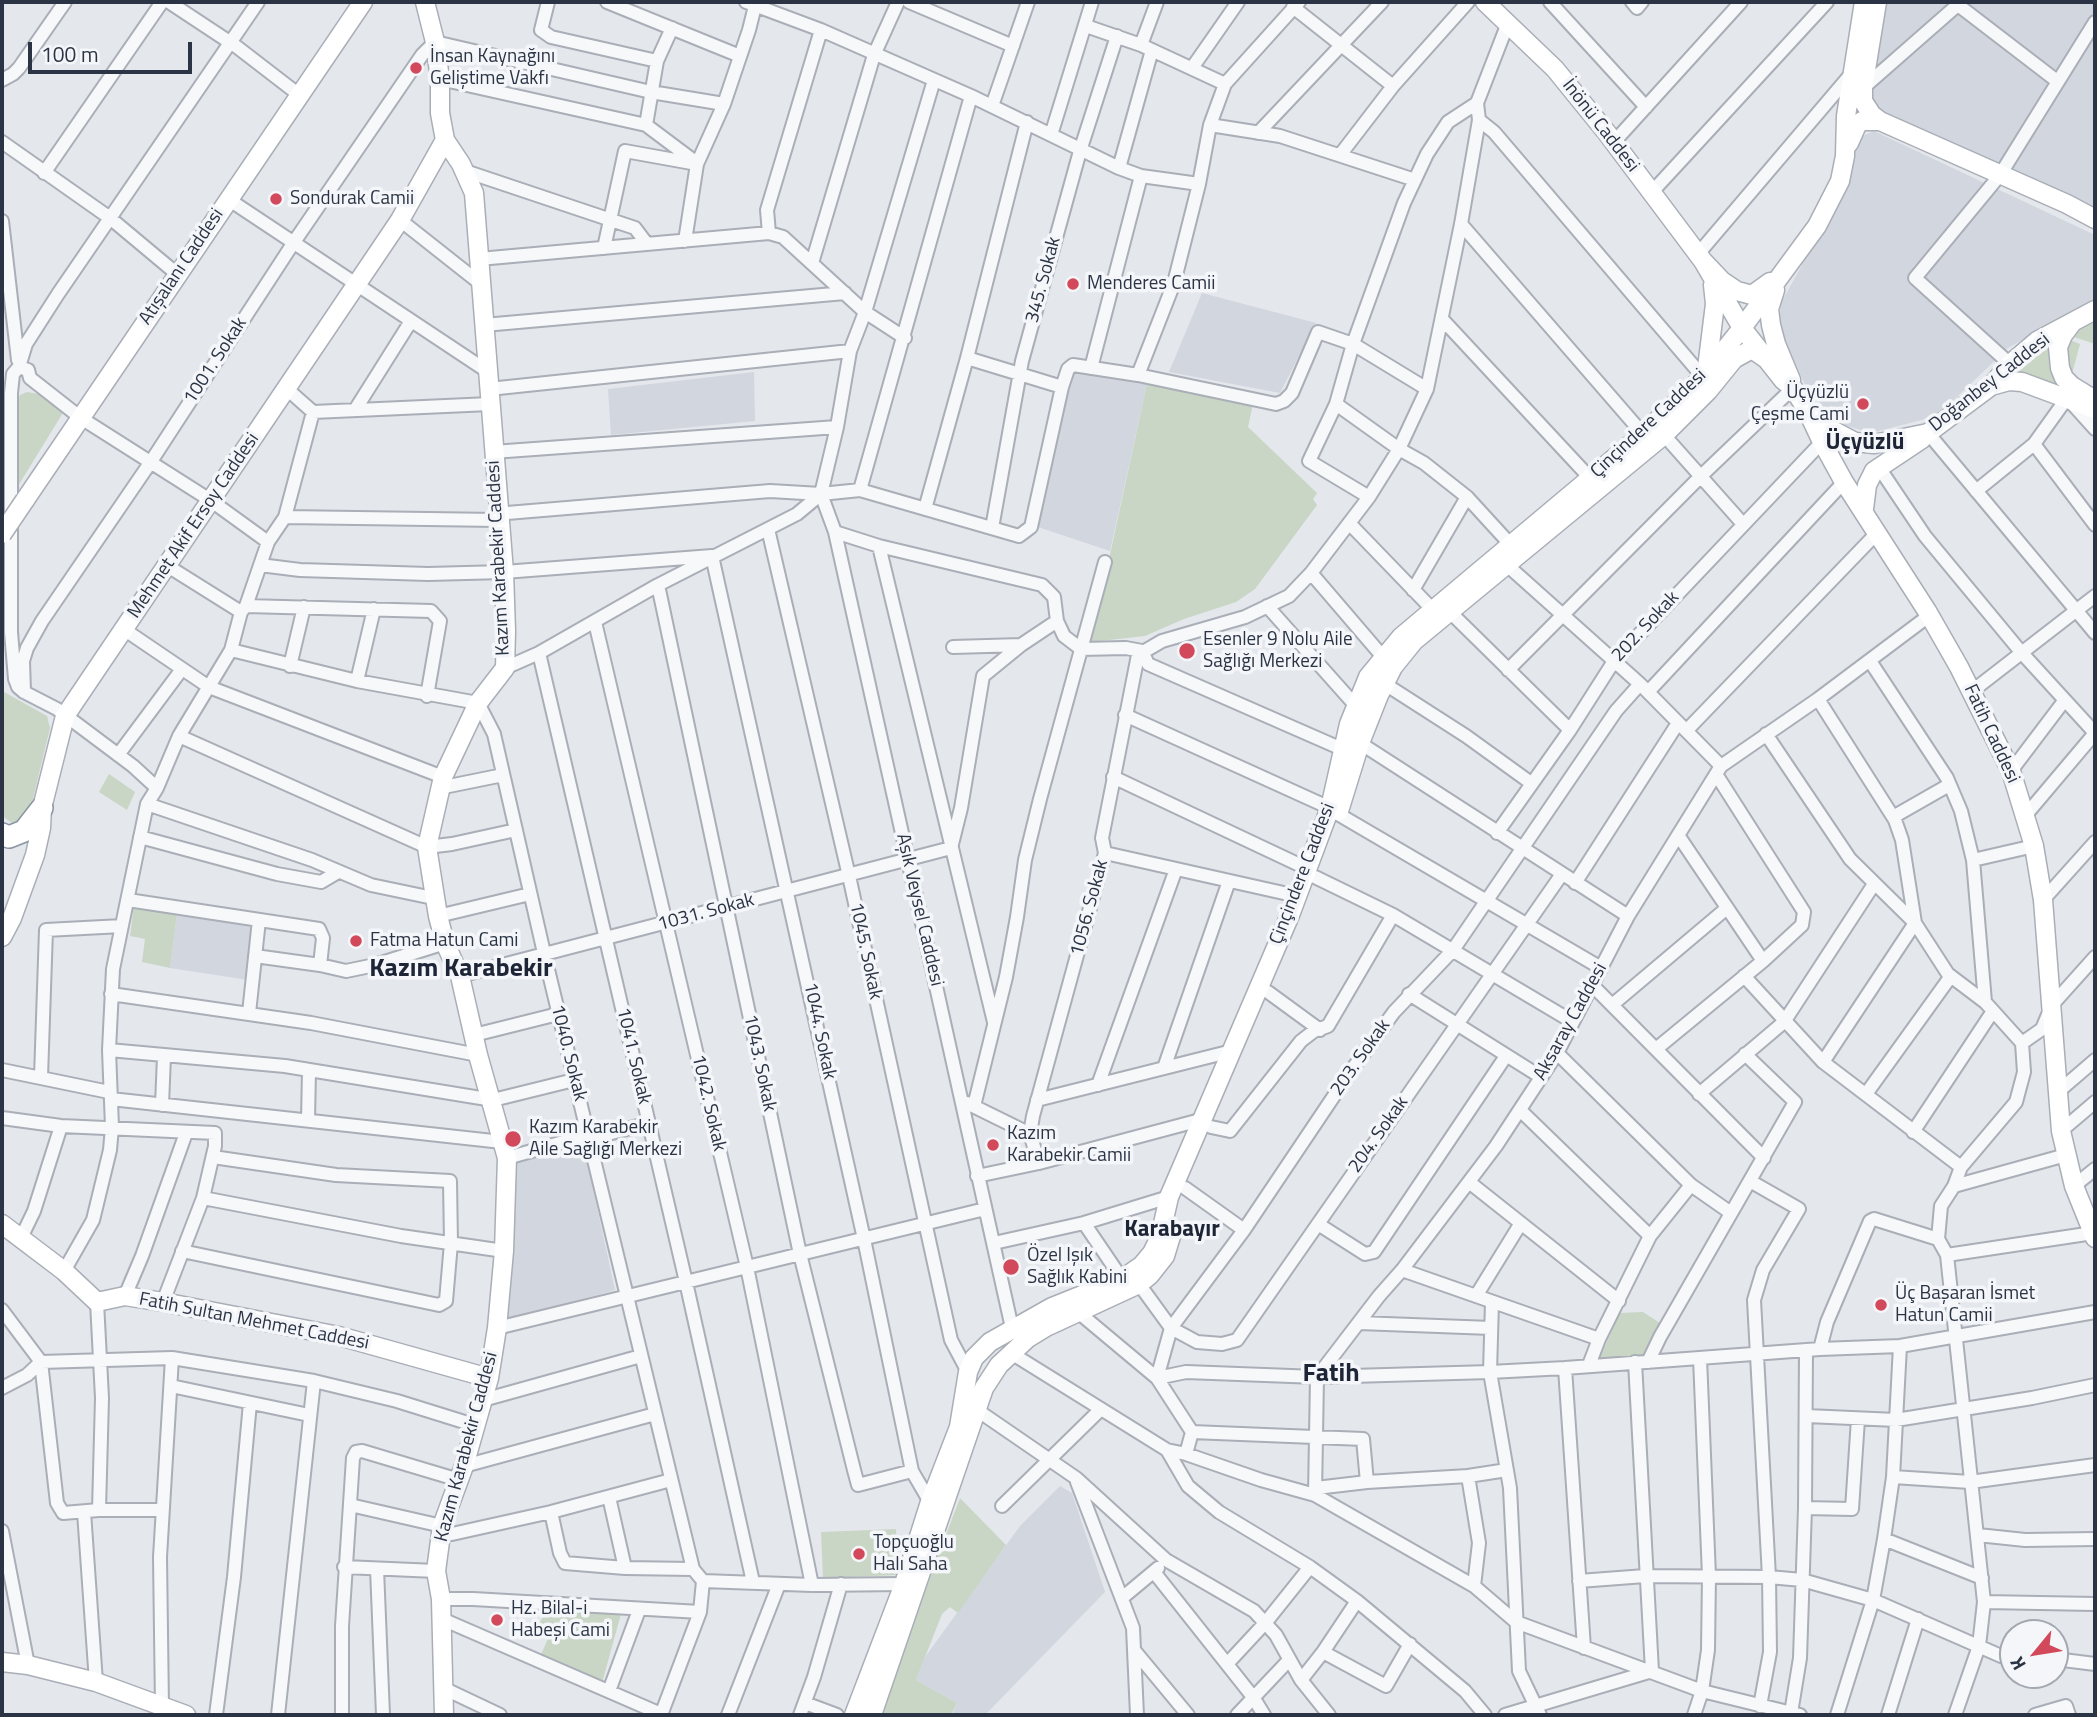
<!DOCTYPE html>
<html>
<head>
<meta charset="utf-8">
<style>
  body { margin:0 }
  #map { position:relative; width:2097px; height:1717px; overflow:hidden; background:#e4e7ec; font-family:"Titillium Web",sans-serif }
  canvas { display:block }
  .frame { position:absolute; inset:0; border:4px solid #2b3445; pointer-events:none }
  .north { position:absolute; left:1999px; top:1619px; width:70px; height:70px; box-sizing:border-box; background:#f4f6f9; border:2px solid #a4a8b1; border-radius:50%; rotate:240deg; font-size:19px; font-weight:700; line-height:28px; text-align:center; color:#2b3445 }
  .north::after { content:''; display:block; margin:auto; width:24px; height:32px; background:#d1495b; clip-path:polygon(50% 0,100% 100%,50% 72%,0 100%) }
  .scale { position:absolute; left:28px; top:42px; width:164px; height:32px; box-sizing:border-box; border:4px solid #2b3445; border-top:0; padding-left:9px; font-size:21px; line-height:24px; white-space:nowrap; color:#2b3445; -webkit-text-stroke:5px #f4f6f9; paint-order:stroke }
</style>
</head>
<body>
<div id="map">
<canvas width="2097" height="1717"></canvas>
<div class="frame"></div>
<div class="north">K</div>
<div class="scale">100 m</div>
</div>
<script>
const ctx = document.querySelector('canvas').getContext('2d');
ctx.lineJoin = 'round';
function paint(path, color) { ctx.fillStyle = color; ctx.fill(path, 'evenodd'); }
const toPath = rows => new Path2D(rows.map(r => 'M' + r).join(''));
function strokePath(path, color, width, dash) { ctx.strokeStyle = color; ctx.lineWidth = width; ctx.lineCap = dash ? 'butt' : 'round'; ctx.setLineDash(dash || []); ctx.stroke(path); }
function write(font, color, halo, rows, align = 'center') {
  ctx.font = font + ' "Titillium Web",sans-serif'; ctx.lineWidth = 7; ctx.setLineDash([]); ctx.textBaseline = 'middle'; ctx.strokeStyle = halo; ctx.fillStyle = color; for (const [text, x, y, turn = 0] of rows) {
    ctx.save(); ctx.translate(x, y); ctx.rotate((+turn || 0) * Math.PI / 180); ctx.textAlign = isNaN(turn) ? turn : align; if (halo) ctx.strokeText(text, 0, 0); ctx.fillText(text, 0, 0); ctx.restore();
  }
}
paint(toPath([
  [1884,2,2095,2,2095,214,1887,115,1869,100],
  [1874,131,2095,235,2095,298,2008,348,1937,416,1871,433,1837,423,1805,385,1779,326,1781,303,1846,185,1858,138],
  [1202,293,1316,323,1280,393,1169,372],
  [1068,369,1147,384,1110,551,1038,527],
  [754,372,755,421,611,435,608,389],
  [177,914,253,927,248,980,170,968],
  [583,1143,615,1290,507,1320,514,1163],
  [1060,1486,1072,1493,1105,1592,985,1715,952,1715,957,1703,916,1680,925,1657,1020,1526]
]), '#d2d6de');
paint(toPath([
  [2095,319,2095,344,2071,336,2074,331],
  [2068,339,2080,344,2072,374,2064,356],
  [2053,342,2049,356,2049,365,2058,385,2017,373],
  [1147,384,1254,399,1248,427,1317,493,1313,499,1317,505,1255,589,1236,602,1184,619,1145,636,1091,642],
  [27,392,39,394,64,411,15,491,16,404,20,395],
  [4,692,47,716,50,728,30,811,22,822,12,823,2,816],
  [109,774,135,792,127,810,99,792],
  [134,905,177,914,170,968,142,962,145,939,130,936],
  [1643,1312,1660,1323,1646,1357,1599,1359,1620,1313],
  [960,1498,1006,1545,958,1613,950,1607,942,1614,916,1680,957,1703,951,1715,882,1715,886,1692],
  [896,1529,898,1575,823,1578,821,1532],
  [547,1610,621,1614,602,1683,540,1657,549,1636,536,1629]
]), '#c9d6c5');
const street = toPath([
  [169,2,237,47,298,94],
  [548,2,541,30,551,37,657,61],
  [607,2,740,56],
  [746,2,821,30,971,96,1119,168,1141,176,1199,184],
  [909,2,1013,46],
  [1550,2,1646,107],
  [1632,2,1637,8,1642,2],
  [1958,5,2057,81],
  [1293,7,1393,86],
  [1086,26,1141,45,1225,84],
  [672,28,657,61,646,125,694,161],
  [1141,45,1157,2],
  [1192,68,1238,2],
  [440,79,646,125],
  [2,80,13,74,19,68,65,2],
  [1863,88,1961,2],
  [992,106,1028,2],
  [1479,120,1494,132,1703,377],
  [1210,125,1280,136,1415,180],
  [1258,133,1382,2],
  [1051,135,1092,2],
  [2,142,110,218,177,274],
  [1614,142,1741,2],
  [1340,155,1393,86,1468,2],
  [1119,168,1152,50],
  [465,171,635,228,647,244],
  [44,173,162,2],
  [1652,192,1827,2],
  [228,199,487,371],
  [400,220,481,284],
  [2,221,18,360],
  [1461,224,1643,434],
  [769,233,767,210,821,30],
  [685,241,697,164,724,104,749,30,756,2],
  [604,248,625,151,697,164],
  [1698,254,1852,73],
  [479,259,769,233,783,237,865,312,905,338],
  [812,263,874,55,898,2],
  [1442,319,1590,478],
  [484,325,845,293],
  [967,358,1062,387],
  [2010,364,1915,278,2000,175,2095,22],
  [19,367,13,374,11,393,11,632,15,679,18,687,24,692,57,709,133,766,157,788],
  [19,367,26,344,58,294,258,2],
  [19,367,28,370,30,378,81,418,210,500,268,542],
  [1091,368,1141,176],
  [1138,375,1174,283,1199,184,1210,125,1225,84,1299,2],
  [287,389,313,412],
  [489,389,850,351],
  [1336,404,1399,449,1424,463,1467,497,1510,544],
  [355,410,411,321],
  [1928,433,2095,633],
  [1664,435,1743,524],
  [2034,444,2095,525],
  [493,452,837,427],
  [1878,466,1925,536,2021,652,2095,733],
  [860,490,971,96],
  [1976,491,2034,444,2067,398,2095,429],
  [821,494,835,532,1012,1328],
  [821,494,837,427,850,351,865,312,934,80],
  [1369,497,1309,461,1336,404,1353,344,1404,203,1427,154,1448,122,1477,103],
  [925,509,967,358,1027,122],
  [285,517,498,520,507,513,770,491,821,494],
  [1349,523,1433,610],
  [992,528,1022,361,1080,151,1117,36],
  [768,529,849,876,951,1340,968,1372],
  [835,532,879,546,1042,585,1054,597,1057,621,1064,636,1081,649,1126,648,1142,651],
  [879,546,994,1022],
  [166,565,241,612],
  [260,565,300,570,428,574,504,572,712,556,864,1239,912,1471,930,1502],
  [1508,566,1640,684,1721,766],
  [1311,573,1383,657],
  [658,585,800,1254,854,1470,858,1485,912,1471],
  [1413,590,1467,497],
  [246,606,431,611,440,621,427,696],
  [1267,606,1355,705],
  [1450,612,1570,730],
  [595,622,747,1267,812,1585],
  [125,630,209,687,443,777],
  [953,647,1021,645],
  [231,650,357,681,478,703,494,734,544,953,693,1569,703,1581],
  [1142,651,1148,664,1342,749],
  [539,653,686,1282,753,1582],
  [1870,661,1947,778,1961,811,1973,860,1985,1002],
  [290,666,304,607],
  [505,668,539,653,658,585,797,514,821,494,860,490,1019,536,1031,527,1062,387,1068,369,1073,365,1138,375,1276,404,1284,401,1292,393,1318,332,1353,344,1427,389],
  [1508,670,1701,476,1793,388],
  [357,681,374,609],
  [1385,684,1466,736,1531,783],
  [24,692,23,661,27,648,42,621,150,463,294,242,422,55,435,42,651,92,724,104],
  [1648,692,1844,482],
  [1971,692,2095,596],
  [1818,699,1895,820,1902,840,1915,923,1823,1062],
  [1125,715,1330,808],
  [1687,730,1877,533],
  [1766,734,1850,859,1915,923,1948,974,1985,1002,2022,1043,2024,1072,2016,1102,1961,1167,1954,1186,1941,1206,1938,1239,1947,1255,1984,1602,1979,1646,1955,1715],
  [179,736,427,847,452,844,516,830],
  [1360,743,1628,916],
  [118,755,182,669],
  [2011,771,2064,701],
  [1113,777,1306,868],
  [439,788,503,775],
  [147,804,312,860,371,885,433,898],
  [1338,814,1601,968],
  [2025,816,2095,733],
  [1893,817,1949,785],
  [1497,833,1570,730,1614,661,1822,442],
  [1678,835,1763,961],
  [140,837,277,874,321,882,338,872],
  [1105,853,1297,896],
  [1973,860,2034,846],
  [1315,877,1393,915,1573,1022],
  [1575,883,1678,723],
  [128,900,319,929,323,938,320,965],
  [2043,900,2095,842],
  [438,916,530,894],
  [255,956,320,965,346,971,375,965,445,943],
  [460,976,951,848,961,808,983,676,1021,645,1057,621],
  [1744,976,1823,1062,1961,1167],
  [1592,985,1764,1158],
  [1268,992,1320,1030],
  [111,994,311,1023,478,1055],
  [1409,994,1541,1077],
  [1612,1005,1727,908],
  [249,1013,259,920],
  [474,1035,558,1014],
  [2022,1043,2042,1029,2052,1005,2095,957],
  [1656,1049,1763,961,1802,925,1804,912,1716,774],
  [109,1050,285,1066,493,1100,574,1080],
  [1557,1053,1691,1185,1731,1213],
  [1164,1068,1229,881],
  [2,1070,109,1092],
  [41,1077,46,930,122,926],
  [1098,1085,1176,869],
  [2059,1091,2095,1060],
  [1699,1094,1784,1022,1874,884],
  [1866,1094,1951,976],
  [111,1099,502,1142],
  [1037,1100,1232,1051],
  [967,1103,1030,1134],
  [162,1105,164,1056],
  [974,1106,1006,977,1017,917,1025,860,1040,799,1105,562],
  [1520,1110,1650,1236],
  [2,1118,61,1126,215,1133,215,1146,203,1198,163,1302],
  [308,1120,309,1070],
  [1211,1127,1230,1131,1301,1041,1314,1031,1328,1026,1393,915],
  [2061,1131,2095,1102],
  [1913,1132,1993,1011],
  [589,1139,649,1123],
  [507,1158,588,1135],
  [1039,1163,1030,1134,1033,1116,1105,853,1102,838,1138,655,1162,641,1245,617,1289,596,1311,573,1369,497,1399,449,1427,389,1461,224,1479,120,1477,103,1508,23],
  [977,1176,1039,1163,1204,1119],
  [1750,1181,1799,1209,1763,1270,1754,1300,1769,1577,1770,1652,1760,1706],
  [1469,1182,1619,1301],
  [1954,1186,2066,1155],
  [2074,1186,2095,1169],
  [1185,1188,1244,1230],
  [203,1198,401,1236,504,1251],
  [1084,1223,1122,1279],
  [1318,1224,1365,1254,1374,1252,1506,1056],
  [21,1238,34,1211,61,1126],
  [994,1243,1084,1223,1169,1197],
  [182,1251,439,1305,446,1301,451,1243,450,1181,336,1175,213,1157],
  [1947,1255,2093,1233],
  [1402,1270,1599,1339],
  [64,1271,93,1220,110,1150,112,1127,109,1050,113,969,147,804,157,788,179,736,231,650,241,612,246,606,268,542,285,517,313,412,490,404],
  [1139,1284,1171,1328,1197,1342,1222,1344,1237,1340,1562,874],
  [125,1296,142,1256,186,1133],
  [1476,1296,1521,1223],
  [97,1302,102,1398,99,1510],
  [1492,1302,1490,1372,1510,1488,1519,1671,1540,1715],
  [2,1310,41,1362,57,1503,63,1513,99,1510,162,1510],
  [1078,1312,1157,1378,1186,1372,1317,1377,1490,1372,1565,1368,1820,1349,1900,1346,2095,1312],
  [1359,1323,1491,1328],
  [497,1328,985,1209],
  [1820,1349,1827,1322,1870,1221,1874,1219,1938,1239],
  [1011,1353,1167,1450,1186,1454,1261,1480,1315,1495,1474,1586,1516,1622,1702,1691,1800,1715],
  [41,1362,172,1358,314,1381,397,1401,474,1425],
  [1648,1362,1660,1337,1795,1102,1745,1054],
  [1589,1365,1599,1339,1650,1236,1691,1185],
  [1565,1368,1584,1648],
  [171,1386,309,1415],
  [2,1388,27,1375,41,1362],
  [483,1400,641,1356],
  [977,1410,1076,1478,1166,1560,1254,1611,1276,1635,1301,1680,1329,1715],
  [1807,1416,1896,1420,2032,1398,2095,1385],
  [1192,1432,1363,1439,1367,1482],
  [1167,1450,1188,1486,1219,1512,1310,1567,1357,1601,1465,1691,1485,1715],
  [1186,1454,1192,1432,1157,1378,1171,1328,1244,1230,1348,1075,1394,1012,1453,950,1616,711,1640,684],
  [464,1466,655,1414],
  [1468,1476,1479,1543,1474,1586],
  [1893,1477,1970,1482,2095,1465],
  [1077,1482,1133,1628,1137,1715],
  [1316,1488,1367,1482,1468,1476,1507,1470],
  [1315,1495,1317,1377,1379,1296,1402,1270,1496,1146,1557,1053,1628,916,1721,766,1818,699,1930,615],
  [609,1497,625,1568],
  [350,1505,442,1526,452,1534,551,1512,671,1480],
  [1002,1506,1101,1409],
  [1805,1508,1852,1509,1858,1419],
  [84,1512,96,1682],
  [551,1512,560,1553,565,1563,625,1568,693,1569],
  [2,1531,28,1665],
  [1978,1535,2025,1540,2095,1539],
  [1884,1539,1982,1578],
  [344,1567,436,1571],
  [377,1569,383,1715],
  [1154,1572,1253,1697,1264,1715],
  [703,1581,812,1585,904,1584],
  [1579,1581,1645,1576,1769,1577,1802,1580,1873,1600,2001,1656,2013,1657],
  [1122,1598,1158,1568],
  [441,1599,473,1599,700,1612],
  [1984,1602,2095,1604],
  [442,1619,661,1714],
  [1134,1650,1188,1715],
  [1323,1652,1386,1686,1410,1644],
  [2055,1659,2095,1664],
  [1227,1664,1266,1622,1310,1567],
  [1301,1680,1323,1652,1357,1601],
  [443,1688,500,1715],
  [609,1691,639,1610],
  [805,1703,837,1715],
  [162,1707,160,1557,172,1358],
  [1791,1713,1800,1658,1805,1508,1806,1350],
  [216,1715,234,1577,250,1403],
  [278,1715,314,1381],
  [342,1715,342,1626,353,1458,356,1452,362,1451,459,1480],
  [661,1715,700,1612,703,1581],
  [728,1715,779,1584],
  [800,1715,814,1677,841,1584],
  [1237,1715,1289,1660],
  [1505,1715,1652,1671,1635,1362],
  [1694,1715,1702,1691,1708,1650,1709,1576,1700,1358],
  [1837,1715,1873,1600,1884,1539,1893,1477,1900,1346],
  [1888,1715,1918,1619],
  [2035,1715,2066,1706,2069,1715]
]);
const secondary = toPath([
  [425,2,435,42,440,79,440,113,445,140,461,164,474,193,504,572,506,631,505,668,478,703,443,777,427,847,438,916,445,943,460,976,478,1055,507,1158,504,1251,497,1328,489,1378,464,1466,442,1526,436,1571,441,1599,444,1715],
  [1485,2,1555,69,1607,133,1703,261,1722,281,1737,291,1752,295,1770,282],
  [1877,2,1863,88,1863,101,1872,115,1880,121],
  [1849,143,1857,125,1862,121,1880,121,2067,204,2095,219],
  [1703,261,1742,328,1783,380,1793,388,1807,410,1822,442,1844,482,1927,611,1959,667,2011,771,2034,846,2043,900,2061,1131,2074,1186,2095,1238],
  [1775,290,1769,309,1771,325,1776,344,1791,380],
  [2072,323,2063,335,2058,347,2060,368,2064,378,2072,386,2095,400],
  [1707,368,1715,304,1713,285],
  [1991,386,2009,381,2022,382,2095,409],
  [1812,415,1819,423,1855,442,1874,444,1928,433,1991,386,2010,364,2037,341,2095,310],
  [25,500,363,2],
  [1864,509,1867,485,1874,471,1922,439],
  [1339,811,1360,743,1379,695,1393,667,1414,641,1664,435,1708,391,1734,359,1752,349,1765,358],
  [2,937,12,918,35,855,41,828,42,808,65,716,400,220,445,140],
  [2,1224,64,1271,97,1302,125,1296,163,1302,339,1336,489,1378],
  [2,1662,28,1665,96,1682,186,1715],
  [854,1715,904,1584,930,1502,959,1427,968,1372,974,1358,990,1342,1052,1307,1122,1279,1142,1265,1152,1253,1160,1237,1169,1197,1290,915,1330,808,1349,724,1368,677,1401,637,1420,621,1643,434,1703,377,1742,328,1817,226,1840,181,1845,156,1846,116,1864,2],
  [872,1715,984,1388,999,1365,1028,1338,1046,1327,1139,1284,1150,1275,1165,1256,1172,1233]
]);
const highway = toPath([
  [2,834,9,837,24,831,42,808]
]);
strokePath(street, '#a9aeb7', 16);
strokePath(secondary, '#a9aeb7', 21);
strokePath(highway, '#8b94a3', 24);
strokePath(street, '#f7f8fa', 12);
strokePath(secondary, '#fff', 18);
strokePath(highway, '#fff', 21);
const secondaryBridge = toPath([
  [2,534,25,500]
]);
strokePath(secondaryBridge, '#a9aeb7', 21, []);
strokePath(secondaryBridge, '#fff', 18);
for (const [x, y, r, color] of [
  [416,68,7,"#d1495b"],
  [276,199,7,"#d1495b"],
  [1073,284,7,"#d1495b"],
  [1863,404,7,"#d1495b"],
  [1187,651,9,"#d1495b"],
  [356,941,7,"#d1495b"],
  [513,1139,9,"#d1495b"],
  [993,1145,7,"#d1495b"],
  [1011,1267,9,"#d1495b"],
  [1881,1305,7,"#d1495b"],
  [859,1554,7,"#d1495b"],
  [497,1620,7,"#d1495b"]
]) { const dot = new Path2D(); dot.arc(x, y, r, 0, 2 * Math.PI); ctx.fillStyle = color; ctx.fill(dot); strokePath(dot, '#f4f6f9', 2.5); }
write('19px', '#2b3445', '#f4f6f9', [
  ["İnsan Kaynağını",430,57],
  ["Geliştime Vakfı",430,79],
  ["Sondurak Camii",290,199],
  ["Menderes Camii",1087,284],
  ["Üçyüzlü",1849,393,"right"],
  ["Çeşme Cami",1849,415,"right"],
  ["Esenler 9 Nolu Aile",1203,640],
  ["Sağlığı Merkezi",1203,662],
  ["Fatma Hatun Cami",370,941],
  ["Kazım Karabekir",529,1128],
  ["Aile Sağlığı Merkezi",529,1150],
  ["Kazım",1007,1134],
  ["Karabekir Camii",1007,1156],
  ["Özel Işık",1027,1256],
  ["Sağlık Kabini",1027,1278],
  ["Üç Başaran İsmet",1895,1294],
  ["Hatun Camii",1895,1316],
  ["Topçuoğlu",873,1543],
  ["Halı Saha",873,1565],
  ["Hz. Bilal-i",511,1609],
  ["Habeşi Cami",511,1631]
], 'left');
write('19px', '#2b3445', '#f4f6f9', [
  ["İnönü Caddesi",1600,126,52],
  ["Atışalanı Caddesi",182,267,-56],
  ["345. Sokak",1044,280,-75],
  ["1001. Sokak",216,361,-57],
  ["Doğanbey Caddesi",1990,383,-38],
  ["Çinçindere Caddesi",1649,424,-43],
  ["Mehmet Akif Ersoy Caddesi",194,526,-56],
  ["Kazım Karabekir Caddesi",499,558,-93],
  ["202. Sokak",1646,627,-47],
  ["Fatih Caddesi",1991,734,65],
  ["Çinçindere Caddesi",1303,874,-69],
  ["1056. Sokak",1090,908,-75],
  ["Aşık Veysel Caddesi",919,910,77],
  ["1031. Sokak",706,913,-15],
  ["1045. Sokak",865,951,78],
  ["Aksaray Caddesi",1571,1022,-61],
  ["1044. Sokak",819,1031,78],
  ["1040. Sokak",568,1053,76],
  ["1041. Sokak",633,1056,77],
  ["203. Sokak",1361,1058,-55],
  ["1043. Sokak",759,1063,78],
  ["1042. Sokak",708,1103,77],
  ["204. Sokak",1379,1135,-55],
  ["Fatih Sultan Mehmet Caddesi",254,1322,11],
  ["Kazım Karabekir Caddesi",467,1447,-75]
]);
write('bold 23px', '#1d2536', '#f4f6f9', [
  ["Üçyüzlü",1865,443],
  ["Karabayır",1172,1230]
]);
write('bold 26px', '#1d2536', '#f4f6f9', [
  ["Kazım Karabekir",461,970],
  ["Fatih",1331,1375]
]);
</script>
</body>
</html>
